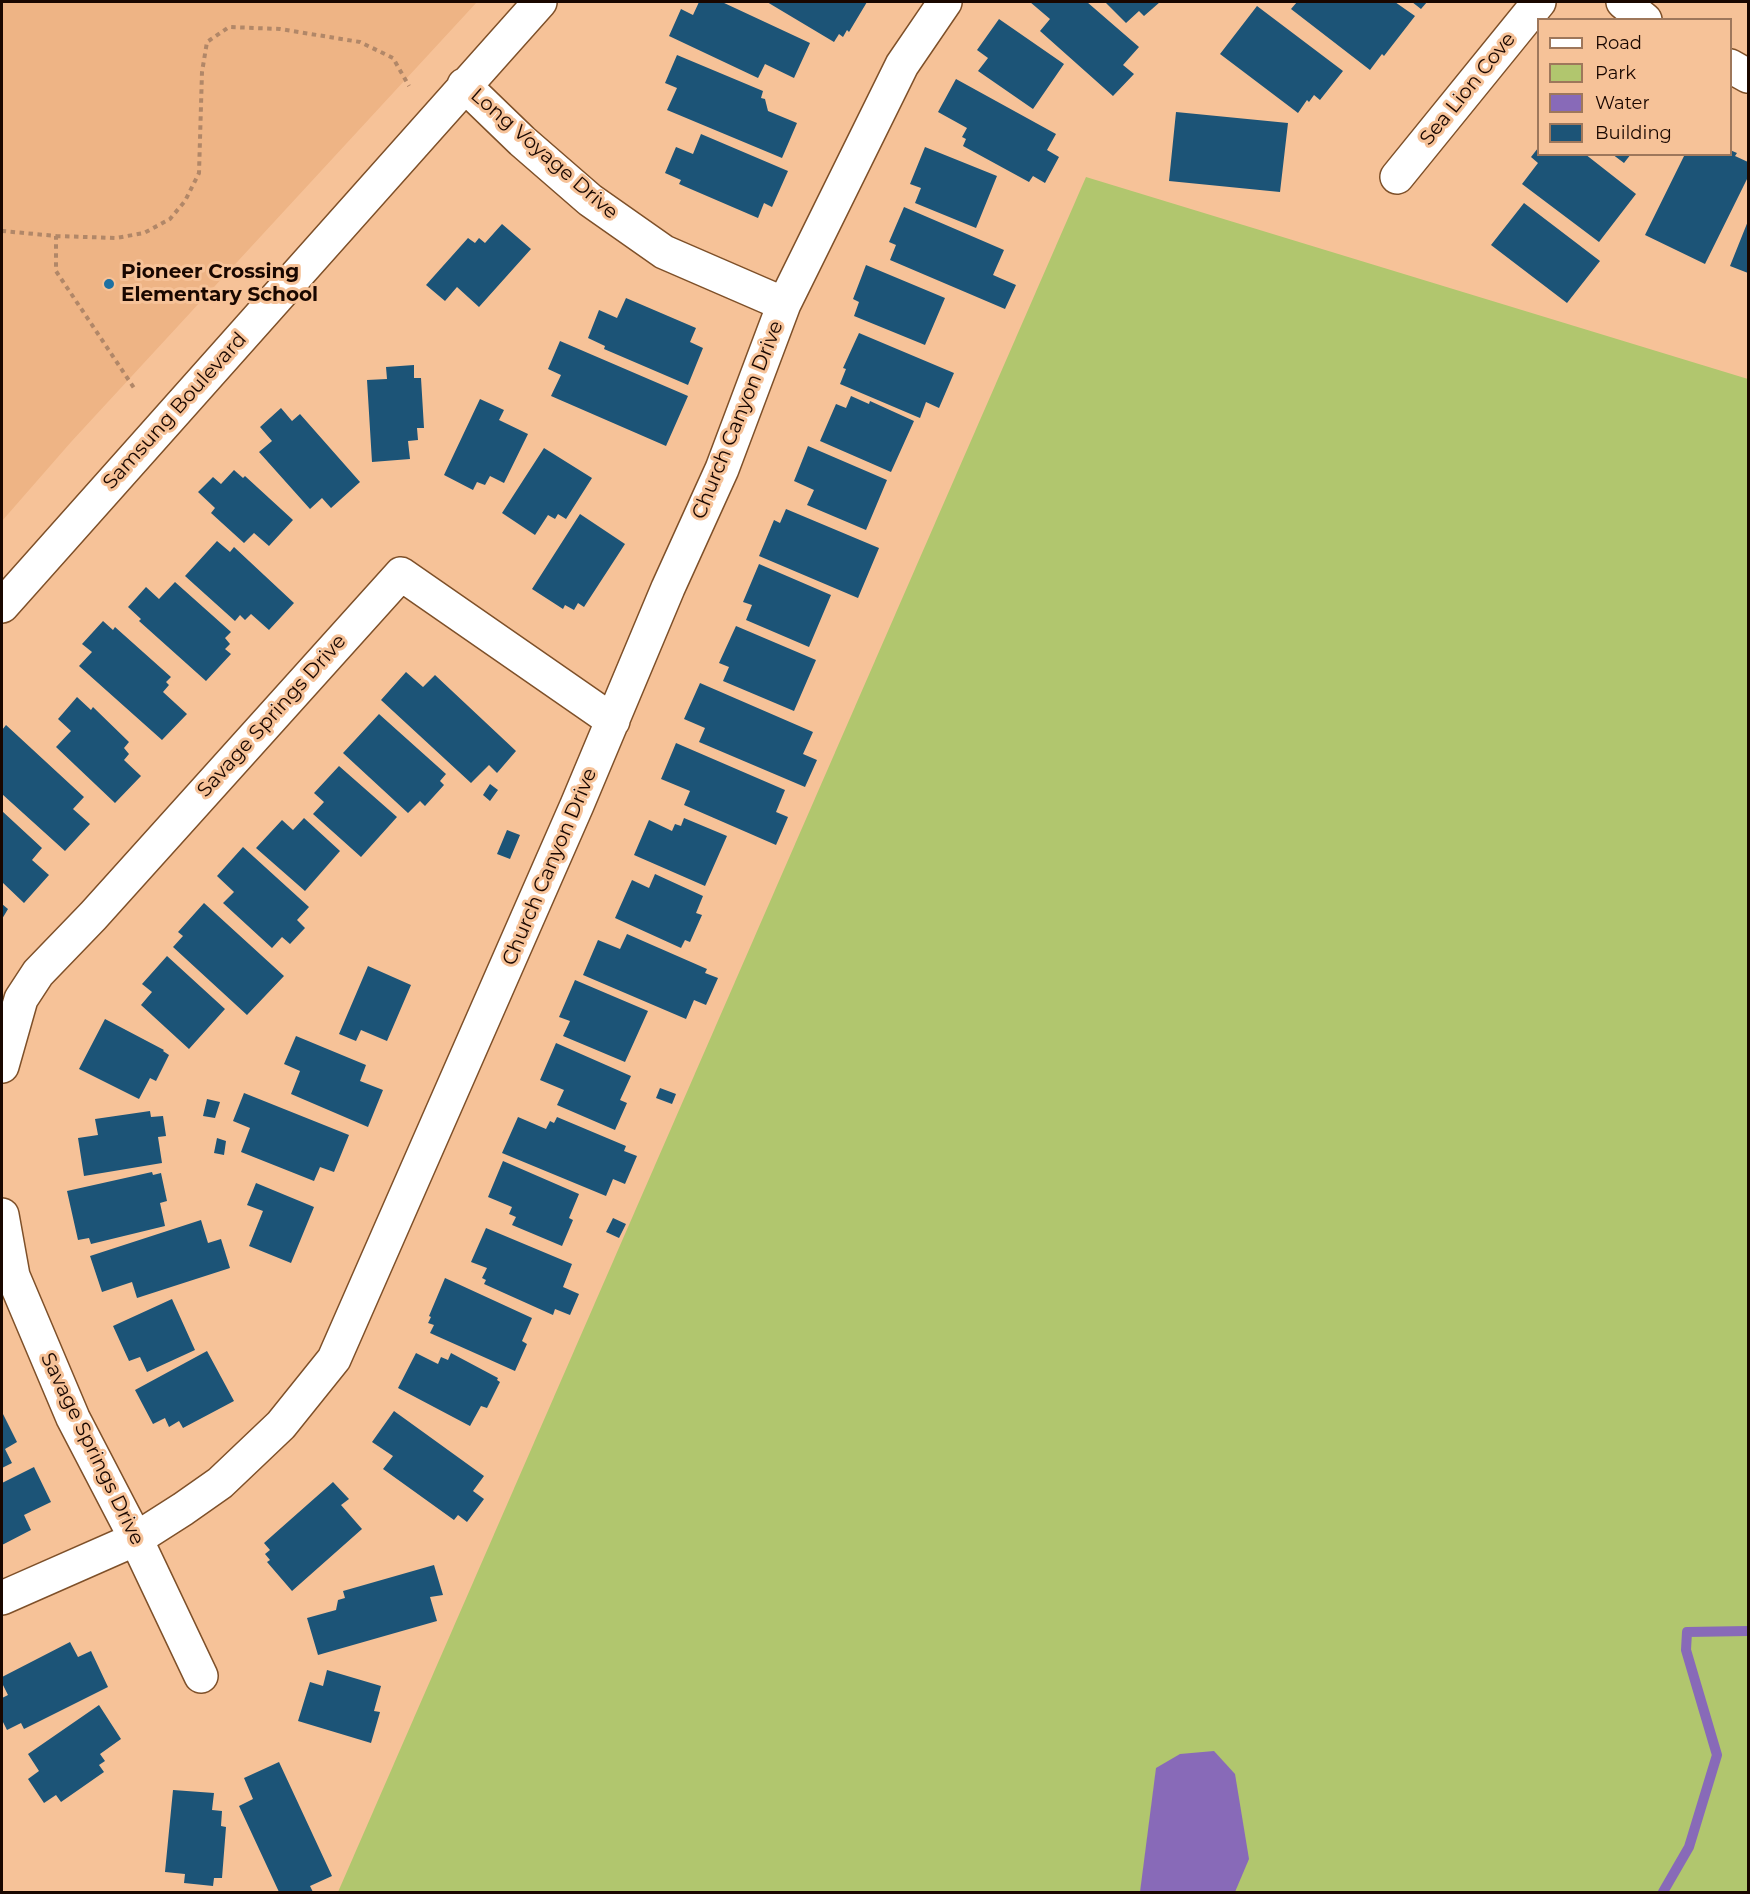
<!DOCTYPE html>
<html>
<head>
<meta charset="utf-8">
<style>
  body { margin:0 }
  #map { position:relative; width:1750px; height:1894px; overflow:hidden; background:#f6c298; font-family:Montserrat,sans-serif }
  canvas { display:block }
  .frame { position:absolute; inset:0; border:3px solid #190700; pointer-events:none }
  .legend { position:absolute; left:1537px; top:18px; width:195px; height:138px; box-sizing:border-box; background:#f6c298; border:2px solid #9e775b; margin:0; padding:8px 10px; list-style:none; font-size:18px; color:#190700 }
  .legend li { display:flex; align-items:center; gap:12px; height:30px }
  .legend b { width:30px; border:2px solid #9e775b }
</style>
</head>
<body>
<div id="map">
<canvas width="1750" height="1894"></canvas>
<div class="frame"></div>
<ul class="legend">
<li><b style="height:8px;background:#fff"></b>Road</li>
<li><b style="height:16px;background:#b1c66e"></b>Park</li>
<li><b style="height:16px;background:#886ab8"></b>Water</li>
<li><b style="height:16px;background:#1c5477"></b>Building</li>
</ul>
</div>
<script>
const ctx = document.querySelector('canvas').getContext('2d');
ctx.lineJoin = 'round';
function paint(path, color) { ctx.fillStyle = color; ctx.fill(path, 'evenodd'); }
const toPath = rows => new Path2D(rows.map(r => 'M' + r).join(''));
function strokePath(path, color, width, dash) { ctx.strokeStyle = color; ctx.lineWidth = width; ctx.lineCap = dash ? 'butt' : 'round'; ctx.setLineDash(dash || []); ctx.stroke(path); }
function write(font, color, halo, rows, align = 'center') {
  ctx.font = font + ' Montserrat,sans-serif'; ctx.lineWidth = 6; ctx.setLineDash([]); ctx.textBaseline = 'middle'; ctx.strokeStyle = halo; ctx.fillStyle = color; for (const [text, x, y, turn = 0] of rows) {
    ctx.save(); ctx.translate(x, y); ctx.rotate((+turn || 0) * Math.PI / 180); ctx.textAlign = isNaN(turn) ? turn : align; if (halo) ctx.strokeText(text, 0, 0); ctx.fillText(text, 0, 0); ctx.restore();
  }
}
paint(toPath([
  [2,2,477,2,71,442,2,521]
]), '#eeb485');
paint(toPath([
  [1086,177,1748,379,1748,1892,338,1892]
]), '#b1c66e');
paint(toPath([
  [1214,1751,1235,1774,1249,1859,1235,1892,1140,1892,1156,1768,1180,1754]
]), '#886ab8');
strokePath(toPath([
  [1663,1892,1689,1847,1717,1755,1686,1650,1687,1632,1748,1631]
]), '#886ab8', 10);
paint(toPath([
  [699,2,722,2,810,43,794,78,765,64,758,78,669,36,681,9,693,15],
  [767,2,867,2,849,32,847,30,843,37,839,34,834,42],
  [1030,2,1087,2,1139,47,1123,65,1134,74,1113,96,1040,31,1050,19],
  [1105,2,1160,2,1144,16,1139,11,1126,23],
  [1297,2,1395,2,1415,16,1384,56,1382,54,1370,70,1291,9],
  [1412,2,1427,2,1421,9],
  [1257,6,1343,71,1320,100,1314,95,1309,102,1307,100,1298,113,1220,54],
  [999,19,1064,64,1033,109,978,71,988,58,977,50],
  [677,55,763,91,761,98,765,99,768,111,797,123,782,158,667,110,677,88,665,83],
  [956,79,1056,134,1047,150,1059,157,1045,183,1033,176,1029,182,963,146,966,139,962,137,967,128,938,112],
  [1176,112,1288,123,1280,192,1169,181],
  [701,134,788,171,772,207,764,203,758,218,679,184,681,180,665,173,676,147,693,154],
  [925,147,997,176,976,228,915,203,921,188,910,184],
  [1538,148,1538,154,1585,154,1636,194,1599,242,1522,184,1538,163,1531,157],
  [1730,150,1737,153,1735,156,1748,162,1748,177,1705,264,1645,235,1685,154,1730,154],
  [1612,154,1631,154,1624,163],
  [1524,203,1600,261,1567,303,1491,245],
  [904,207,1004,250,993,275,1016,285,1005,309,890,260,896,245,889,242],
  [1748,221,1748,273,1730,266],
  [502,224,531,249,479,307,457,287,445,301,426,285,468,238,475,243,479,238,485,243],
  [866,265,945,298,925,345,854,316,859,302,853,299],
  [626,298,696,328,690,342,703,348,688,385,604,349,605,346,588,338,599,310,617,318],
  [859,333,954,373,939,408,926,402,920,418,840,384,846,369,843,368],
  [560,341,688,396,666,446,551,396,561,375,548,369],
  [414,365,414,378,421,378,424,428,417,428,418,440,408,441,410,459,372,462,367,380,387,379,386,367],
  [851,396,869,404,870,401,914,421,891,472,820,441,836,404,846,408],
  [480,399,504,410,499,420,528,434,504,483,490,476,485,485,477,482,473,490,444,475],
  [281,408,292,421,300,414,360,482,331,508,322,498,310,509,259,452,272,441,260,427],
  [808,446,887,480,866,530,807,505,814,490,794,481],
  [544,448,592,478,566,519,558,514,555,519,548,515,535,535,502,513],
  [234,470,243,478,245,476,293,520,269,546,254,533,244,543,211,513,215,508,198,492,213,477,221,484],
  [786,509,879,548,858,598,759,556,774,520,780,523],
  [580,514,625,544,584,607,578,603,574,610,565,605,563,609,532,589],
  [217,541,230,552,234,547,294,603,269,630,251,614,245,620,240,615,235,621,185,576],
  [759,564,831,595,809,647,746,620,752,605,743,602],
  [175,582,231,632,225,638,230,644,225,649,231,654,206,681,139,621,141,619,128,607,146,587,159,599],
  [103,621,113,630,115,627,171,677,166,682,169,685,163,692,187,714,162,740,79,666,92,652,82,644],
  [736,626,816,660,794,711,723,681,729,667,719,663],
  [406,672,423,687,435,675,516,751,497,773,489,765,471,783,381,700],
  [700,683,813,732,803,754,817,760,805,787,699,742,705,728,684,719],
  [77,697,91,710,93,707,129,742,124,748,129,754,124,760,141,776,115,803,56,747,71,731,58,719],
  [379,714,446,774,440,781,444,785,425,806,420,801,408,813,343,753],
  [6,725,84,797,73,809,90,824,65,851,2,794,2,730],
  [676,743,785,790,776,812,788,817,776,845,684,805,690,791,661,779],
  [339,766,397,817,361,857,313,814,324,802,314,793],
  [490,784,498,790,490,801,483,795],
  [2,811,42,848,32,860,49,875,24,903,2,882],
  [304,818,340,851,305,891,256,848,282,820,293,830],
  [684,818,727,836,705,886,634,855,649,820,672,831,675,824,681,826],
  [507,830,520,835,510,859,497,854],
  [243,847,309,907,297,920,305,928,290,944,282,937,272,948,223,903,234,892,217,876],
  [655,874,703,896,696,913,702,915,690,942,685,940,681,948,615,918,632,880,649,888],
  [204,903,284,976,247,1015,173,947,183,936,178,932],
  [2,904,8,909,2,919],
  [627,934,707,969,705,973,718,978,706,1005,694,1000,686,1019,583,975,598,940,620,949],
  [167,956,225,1009,189,1049,141,1005,152,992,142,984],
  [368,966,411,985,387,1041,361,1030,356,1041,339,1034],
  [575,980,648,1011,625,1062,563,1036,570,1021,559,1017],
  [105,1019,164,1050,163,1051,169,1055,156,1081,150,1078,139,1099,79,1069],
  [296,1036,366,1065,360,1081,383,1090,368,1127,291,1094,300,1071,284,1064],
  [556,1043,631,1076,620,1100,627,1103,615,1130,557,1105,564,1090,540,1080],
  [660,1088,676,1094,672,1104,656,1098],
  [244,1093,349,1135,334,1172,320,1167,314,1181,241,1152,250,1128,233,1121],
  [207,1099,220,1102,215,1118,203,1116],
  [150,1111,151,1117,163,1116,166,1136,158,1137,162,1163,84,1176,78,1138,98,1135,95,1119],
  [518,1117,546,1129,550,1121,554,1123,557,1117,626,1146,624,1151,637,1156,625,1184,613,1179,606,1196,502,1153],
  [217,1138,226,1141,224,1155,214,1153],
  [503,1161,579,1194,569,1218,573,1220,562,1246,512,1225,516,1217,509,1214,512,1207,488,1197],
  [152,1172,153,1175,161,1173,167,1201,160,1203,165,1226,91,1244,89,1238,78,1240,67,1191],
  [256,1183,314,1207,291,1263,249,1246,263,1211,247,1205],
  [613,1218,626,1224,619,1238,606,1232],
  [201,1220,208,1243,221,1239,230,1268,137,1298,132,1282,102,1292,90,1256],
  [486,1228,572,1264,563,1287,579,1294,570,1315,555,1309,553,1315,484,1284,486,1280,482,1278,487,1268,471,1262],
  [445,1278,532,1318,522,1341,527,1344,515,1371,430,1333,434,1325,428,1323,431,1317,429,1316],
  [172,1299,195,1350,147,1372,140,1357,129,1361,113,1326],
  [207,1351,234,1401,183,1428,179,1421,169,1427,165,1418,153,1424,135,1390],
  [416,1353,438,1364,441,1357,448,1360,451,1353,498,1378,497,1380,500,1382,487,1408,481,1406,470,1426,398,1388],
  [394,1411,484,1476,473,1491,484,1499,467,1522,458,1515,454,1520,383,1469,393,1456,372,1442],
  [2,1412,17,1442,5,1449,12,1463,2,1468],
  [34,1467,51,1502,24,1515,31,1530,2,1545,2,1483],
  [333,1482,349,1499,341,1505,362,1529,292,1591,267,1562,270,1560,265,1554,270,1550,264,1543],
  [434,1565,443,1595,430,1597,437,1621,318,1655,307,1618,336,1610,338,1600,345,1598,343,1591],
  [70,1642,78,1657,91,1651,108,1687,24,1729,21,1723,7,1730,2,1720,2,1698,8,1695,2,1683,2,1677],
  [327,1670,381,1686,374,1711,380,1712,371,1743,298,1721,310,1682,323,1686],
  [99,1705,121,1739,100,1754,105,1761,99,1765,104,1772,61,1802,56,1795,44,1803,28,1779,39,1771,28,1754],
  [279,1762,332,1876,310,1886,313,1892,279,1892,239,1806,253,1799,244,1778],
  [173,1790,214,1793,212,1810,222,1811,221,1826,226,1827,222,1878,214,1878,213,1886,184,1883,185,1874,165,1872]
]), '#1c5477');
const minor = toPath([
  [1623,2,1645,20],
  [1730,66,1748,76],
  [464,85,522,141,590,200,664,252,784,304],
  [1397,177,1539,2],
  [2,606,540,2],
  [2,1066,21,999,38,973,93,916,401,574,613,721],
  [2,1215,13,1276,73,1418,136,1539,201,1676],
  [2,1598,136,1539,183,1509,220,1483,281,1425,334,1359,577,805,668,588,722,469,784,304,902,65,945,2]
]);
strokePath(minor, '#7e5029', 36);
strokePath(toPath([
  [2,232,3,231,56,236,56,271,134,388],
  [56,236,116,238,144,233,170,219,185,201,199,173,202,72,207,42,229,27,280,29,360,42,393,58,409,86]
]), '#b18768', 4, [4.5, 4.5]);
strokePath(minor, '#fff', 33);
for (const [x, y, r, color] of [
  [109,284,6,"#1e71a2"]
]) { const dot = new Path2D(); dot.arc(x, y, r, 0, 2 * Math.PI); ctx.fillStyle = color; ctx.fill(dot); strokePath(dot, '#f6c298', 2); }
write('20px', '#190700', '#f6c298', [
  ["Sea Lion Cove",1468,89,-51],
  ["Long Voyage Drive",544,154,41],
  ["Samsung Boulevard",175,411,-48],
  ["Church Canyon Drive",738,420,-68],
  ["Savage Springs Drive",272,716,-48],
  ["Church Canyon Drive",550,867,-67],
  ["Savage Springs Drive",92,1449,64]
]);
write('bold 20px', '#190700', '#f6c298', [
  ["Pioneer Crossing",121,272],
  ["Elementary School",121,295]
], 'left');
</script>
</body>
</html>
